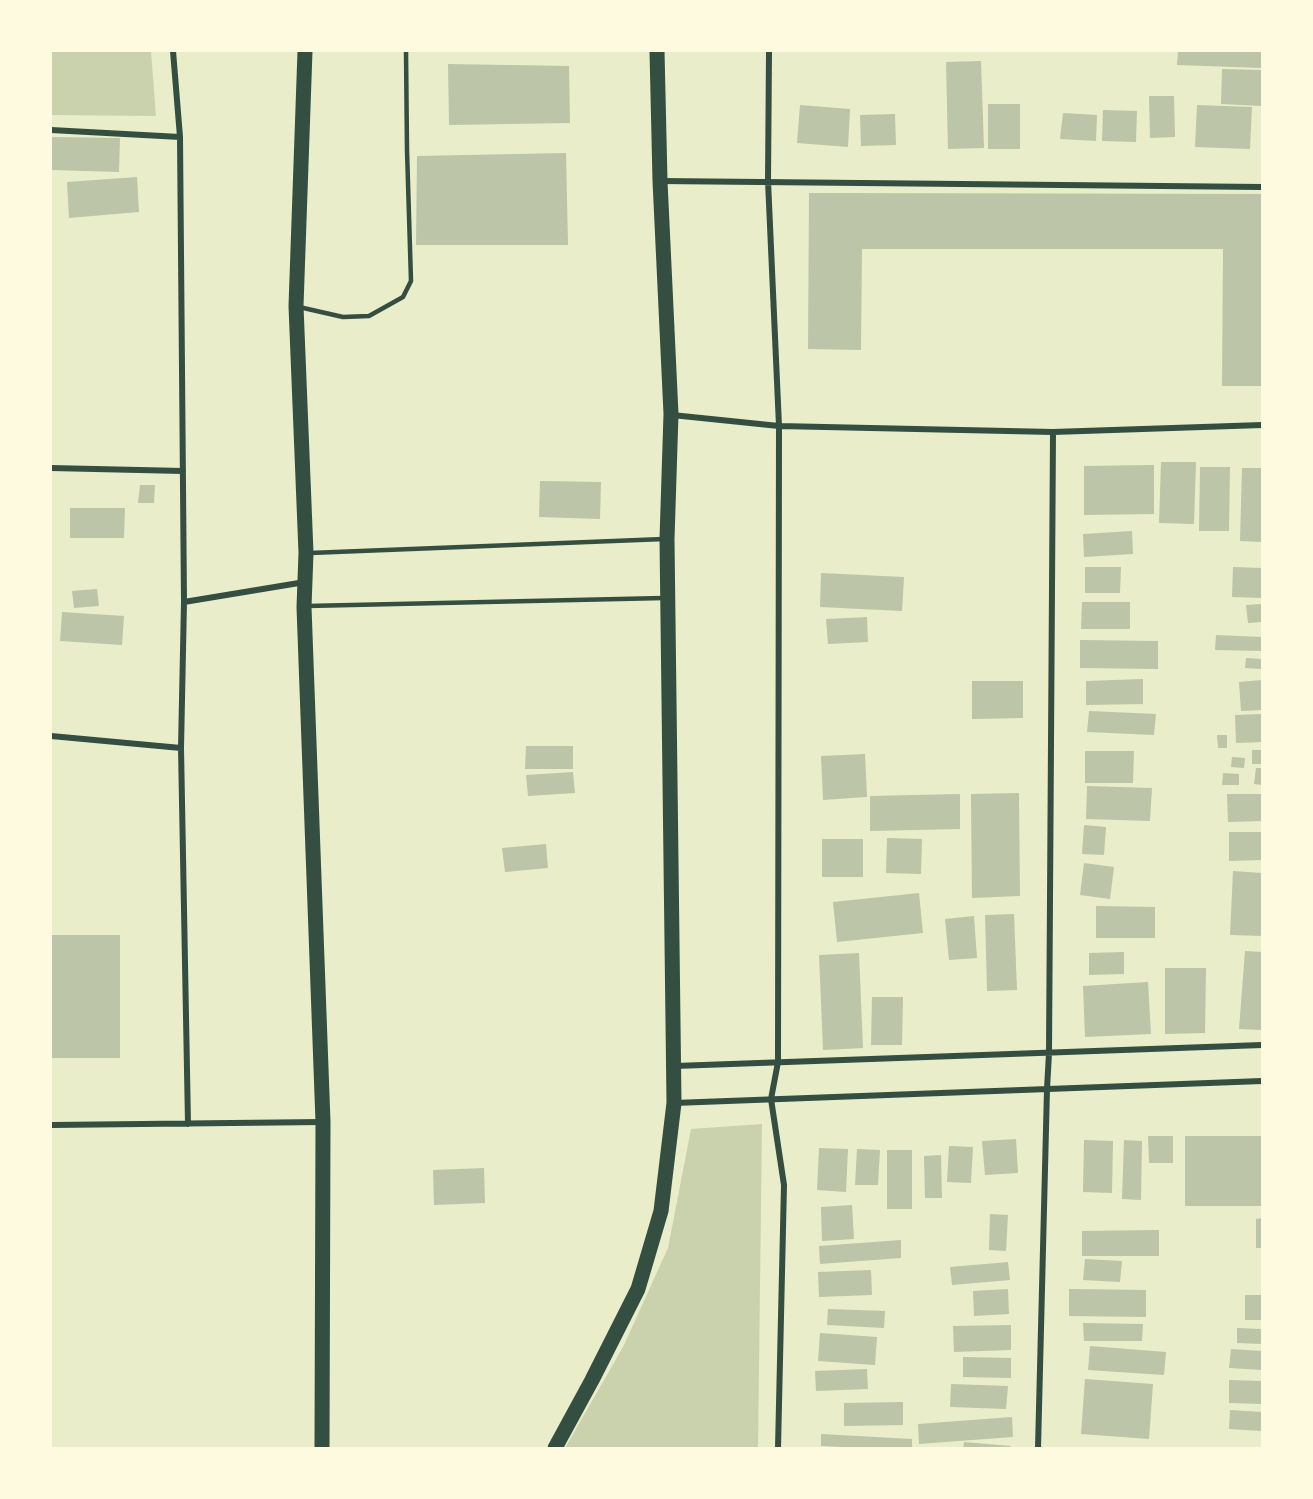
<!DOCTYPE html>
<html>
<head>
<meta charset="utf-8">
<style>
  body { margin:0 }
  #map { position:relative; width:1313px; height:1499px; overflow:hidden; background:#e9edc9; font-family:"Roboto Condensed",sans-serif }
  canvas { display:block }
  .frame { position:absolute; inset:0; border:52px solid #fefae0; pointer-events:none }
</style>
</head>
<body>
<div id="map">
<canvas width="1313" height="1499"></canvas>
<div class="frame"></div>
</div>
<script>
const ctx = document.querySelector('canvas').getContext('2d');
ctx.lineJoin = 'round';
function paint(path, color) { ctx.fillStyle = color; ctx.fill(path, 'evenodd'); }
const toPath = rows => new Path2D(rows.map(r => 'M' + r).join(''));
function strokePath(path, color, width, dash) { ctx.strokeStyle = color; ctx.lineWidth = width; ctx.lineCap = dash ? 'butt' : 'round'; ctx.setLineDash(dash || []); ctx.stroke(path); }
paint(toPath([
  [51,51,151,51,156,116,51,115],
  [762,1124,758,1448,565,1448,623,1347,668,1248,691,1129]
]), '#cad2ad');
paint(toPath([
  [1178,51,1262,51,1262,68,1177,65],
  [981,61,984,148,948,149,946,62],
  [448,64,569,66,570,123,449,125],
  [1222,69,1262,70,1262,106,1221,104],
  [1149,96,1174,96,1175,137,1150,138],
  [988,104,1020,104,1020,149,988,149],
  [800,105,850,109,848,147,797,143],
  [1197,105,1252,107,1250,149,1195,147],
  [1103,110,1137,111,1136,142,1102,141],
  [1063,113,1097,115,1096,141,1060,139],
  [895,114,896,145,861,146,860,115],
  [51,137,120,138,119,172,51,170],
  [566,153,568,245,416,245,417,156],
  [137,177,139,212,69,218,67,182],
  [809,193,1262,194,1262,386,1222,386,1223,249,862,249,861,350,808,349],
  [1161,462,1196,462,1194,524,1159,523],
  [1154,465,1154,514,1084,515,1084,466],
  [1200,467,1230,467,1229,531,1199,531],
  [1242,468,1262,468,1262,542,1240,541],
  [540,481,601,482,600,519,539,517],
  [140,485,155,485,154,503,138,503],
  [70,508,125,508,124,538,70,538],
  [1132,531,1133,554,1084,557,1083,534],
  [1085,567,1121,567,1120,593,1085,593],
  [1233,567,1262,568,1262,598,1232,597],
  [821,573,904,577,902,611,820,607],
  [97,589,99,606,74,608,72,591],
  [1082,602,1130,602,1130,629,1081,629],
  [1262,604,1262,622,1248,623,1246,605],
  [62,612,124,616,122,645,60,641],
  [867,617,868,642,828,644,826,619],
  [1216,635,1262,637,1262,651,1215,650],
  [1080,640,1158,641,1158,669,1080,668],
  [1246,658,1262,659,1262,669,1245,668],
  [1143,679,1143,704,1086,705,1086,681],
  [1262,680,1262,710,1241,711,1239,682],
  [972,681,1023,681,1023,718,972,719],
  [1089,711,1156,714,1154,735,1087,732],
  [1262,714,1262,742,1236,743,1235,715],
  [1217,735,1227,735,1227,748,1218,748],
  [526,746,573,746,573,769,525,769],
  [1252,750,1262,750,1262,764,1252,764],
  [1085,751,1134,751,1133,783,1085,783],
  [865,754,867,797,823,800,821,756],
  [1232,757,1245,758,1244,768,1231,767],
  [1256,768,1262,768,1262,785,1254,784],
  [573,772,575,793,528,796,526,775],
  [1223,773,1239,774,1239,785,1222,785],
  [1087,786,1152,788,1150,821,1086,819],
  [1019,793,1020,896,972,898,971,794],
  [960,794,960,829,870,831,870,796],
  [1227,794,1262,794,1262,821,1228,822],
  [1084,825,1106,827,1104,855,1082,854],
  [1229,832,1262,832,1262,860,1229,861],
  [887,838,922,839,921,874,886,873],
  [822,839,863,839,863,877,822,877],
  [546,844,548,868,505,872,502,848],
  [1084,863,1114,867,1110,899,1080,895],
  [1233,871,1262,873,1262,936,1230,935],
  [919,893,923,933,837,942,833,902],
  [1096,906,1155,907,1155,938,1096,938],
  [1014,914,1017,990,987,991,985,915],
  [974,916,977,958,949,960,945,919],
  [51,935,120,935,120,1058,51,1058],
  [1245,951,1262,952,1262,1030,1239,1029],
  [1124,952,1124,974,1089,975,1089,953],
  [859,953,863,1048,823,1050,819,955],
  [1165,968,1206,968,1205,1033,1165,1034],
  [1148,982,1151,1034,1085,1037,1083,986],
  [872,997,903,997,902,1045,871,1045],
  [1148,1136,1173,1136,1173,1163,1149,1163],
  [1185,1136,1262,1136,1262,1206,1185,1206],
  [1016,1139,1018,1173,985,1175,982,1141],
  [1084,1140,1113,1141,1112,1193,1083,1192],
  [1124,1140,1142,1141,1141,1200,1122,1199],
  [949,1146,973,1147,971,1183,947,1182],
  [819,1148,848,1149,846,1192,817,1190],
  [857,1149,880,1150,878,1185,855,1185],
  [887,1150,912,1150,912,1209,887,1209],
  [941,1155,942,1198,925,1198,924,1156],
  [484,1168,485,1203,434,1205,433,1170],
  [852,1205,854,1239,822,1241,821,1207],
  [990,1214,1008,1215,1006,1251,989,1250],
  [1262,1218,1262,1248,1256,1248,1256,1219],
  [1159,1230,1159,1256,1082,1256,1082,1231],
  [901,1240,901,1258,820,1264,819,1246],
  [1085,1259,1122,1261,1120,1282,1083,1280],
  [1008,1262,1010,1280,952,1285,950,1267],
  [871,1270,872,1295,819,1297,818,1272],
  [1008,1289,1009,1314,974,1316,973,1291],
  [1069,1289,1146,1290,1146,1317,1069,1316],
  [1245,1295,1262,1295,1262,1320,1245,1320],
  [828,1309,885,1311,884,1328,827,1325],
  [1083,1323,1143,1324,1142,1341,1084,1341],
  [1011,1325,1011,1350,954,1352,953,1326],
  [1237,1328,1262,1329,1262,1344,1237,1343],
  [820,1333,877,1337,875,1365,818,1361],
  [1090,1346,1166,1352,1164,1375,1088,1370],
  [1231,1349,1262,1351,1262,1370,1229,1368],
  [963,1357,1011,1358,1011,1378,963,1377],
  [867,1369,868,1389,816,1391,815,1371],
  [1085,1379,1153,1384,1149,1439,1081,1434],
  [1229,1380,1262,1381,1262,1404,1229,1403],
  [951,1384,1008,1386,1006,1409,950,1407],
  [903,1402,903,1425,844,1426,844,1403],
  [1230,1410,1262,1412,1262,1431,1229,1429],
  [1012,1417,1013,1437,919,1444,918,1424],
  [821,1434,912,1439,912,1448,861,1448,821,1446],
  [964,1442,1011,1446,1010,1448,963,1448]
]), '#bcc5a7');
strokePath(toPath([
  [299,307,343,317,369,316,403,297,411,281,407,150,406,51],
  [310,553,664,539],
  [307,606,664,598]
]), '#344e41', 4.5);
strokePath(toPath([
  [173,51,180,137,184,602,181,748,188,1124],
  [769,51,768,181,779,426,778,1062,771,1099,784,1185,778,1448],
  [51,130,180,137],
  [660,181,1262,187],
  [672,415,779,426,1053,432,1262,425],
  [51,468,183,471],
  [184,602,305,582],
  [51,736,181,748],
  [675,1066,1262,1045],
  [674,1103,1262,1081],
  [51,1125,322,1122],
  [1038,1448,1047,1089,1049,1053,1053,432]
]), '#344e41', 6);
strokePath(toPath([
  [305,51,296,306,306,553,304,607,323,1122,322,1448],
  [555,1448,592,1380,638,1289,661,1211,674,1103,667,539,671,414,660,181,657,51]
]), '#344e41', 15);
</script>
</body>
</html>
